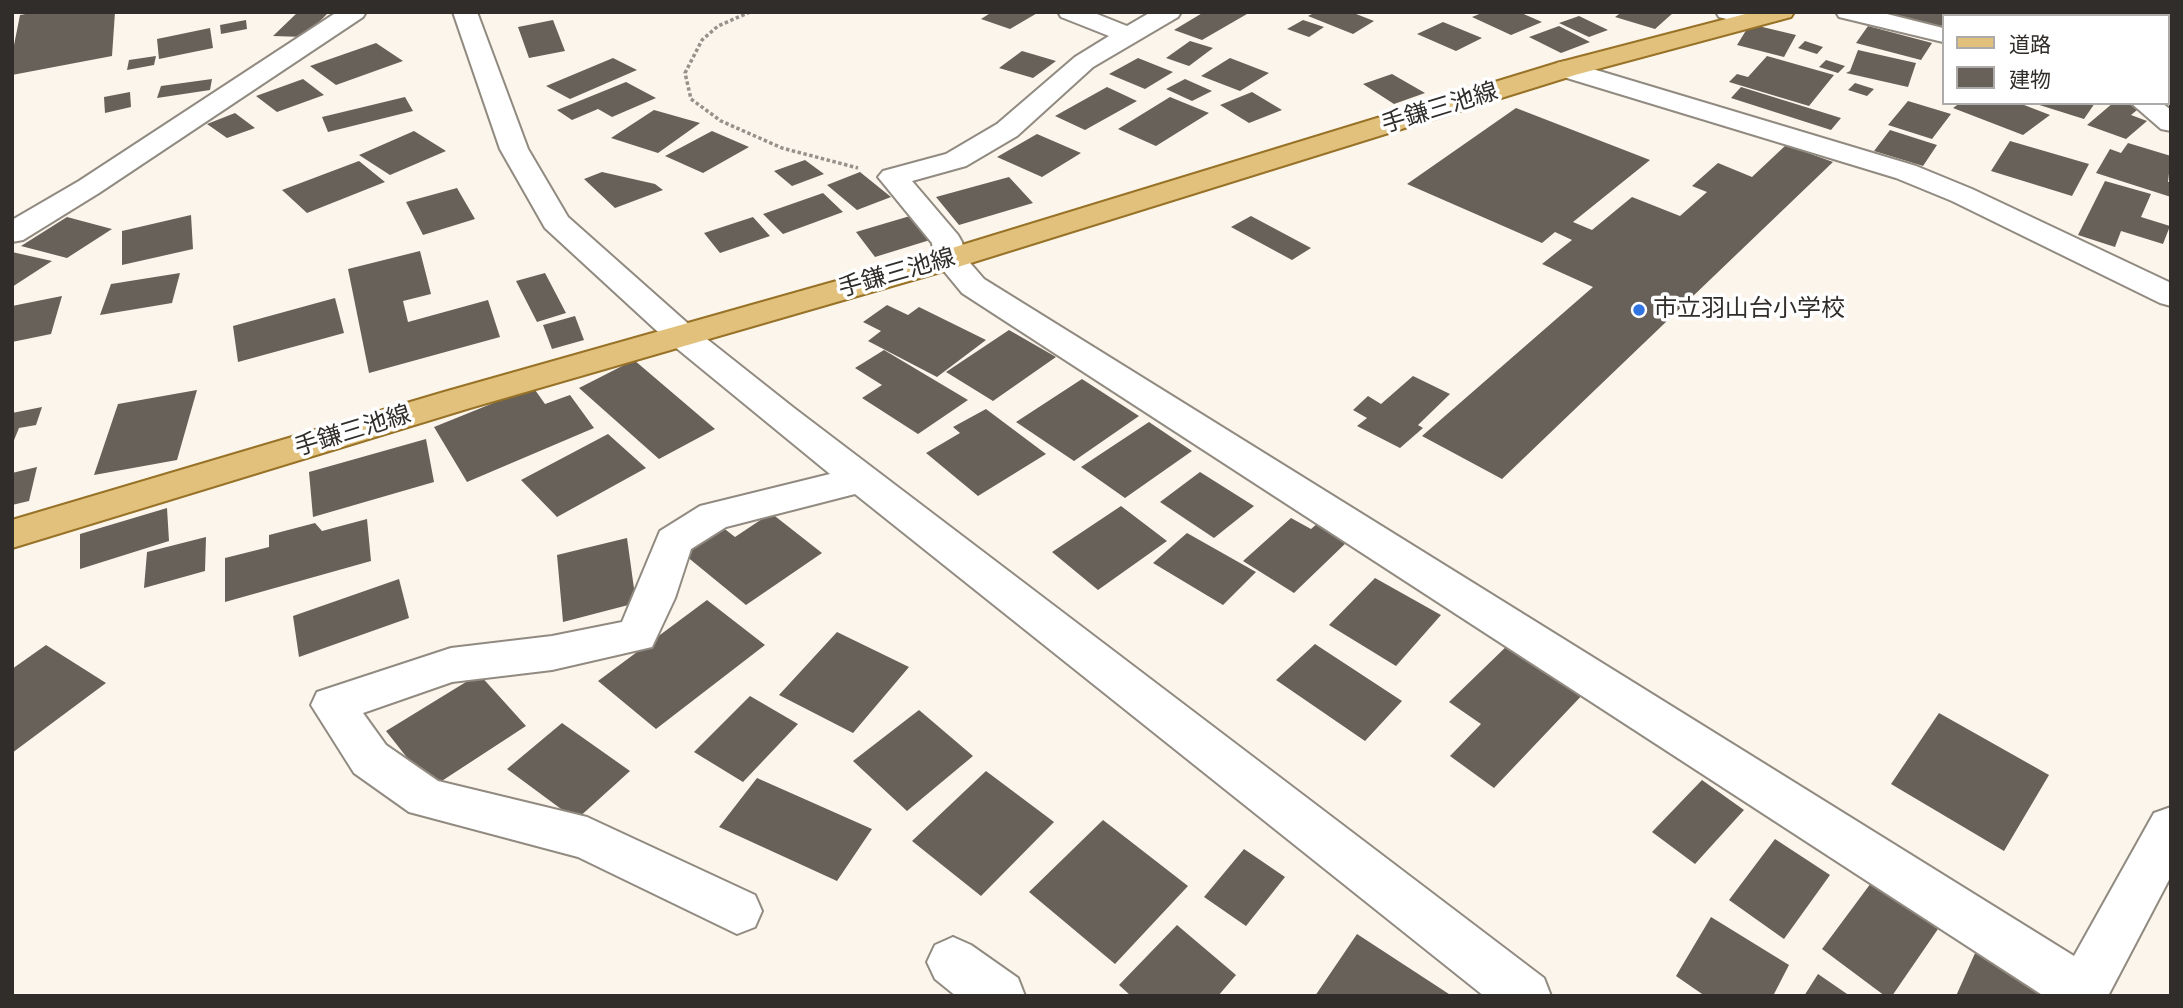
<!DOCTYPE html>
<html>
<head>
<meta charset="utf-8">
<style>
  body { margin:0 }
  #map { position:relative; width:2183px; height:1008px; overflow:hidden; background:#fcf5eb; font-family:"Times New Roman","Noto Sans JP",serif }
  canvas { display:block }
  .frame { position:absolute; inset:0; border:14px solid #302d2a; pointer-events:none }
  .legend { position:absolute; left:1942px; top:14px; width:228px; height:91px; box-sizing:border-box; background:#fff; border:2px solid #acabaa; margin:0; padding:9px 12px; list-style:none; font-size:21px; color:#302d2a }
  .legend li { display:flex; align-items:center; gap:14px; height:35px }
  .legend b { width:35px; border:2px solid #acabaa }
</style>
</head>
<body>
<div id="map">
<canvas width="2183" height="1008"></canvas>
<div class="frame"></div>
<ul class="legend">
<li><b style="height:9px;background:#e2c17d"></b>道路</li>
<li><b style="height:19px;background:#676159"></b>建物</li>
</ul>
</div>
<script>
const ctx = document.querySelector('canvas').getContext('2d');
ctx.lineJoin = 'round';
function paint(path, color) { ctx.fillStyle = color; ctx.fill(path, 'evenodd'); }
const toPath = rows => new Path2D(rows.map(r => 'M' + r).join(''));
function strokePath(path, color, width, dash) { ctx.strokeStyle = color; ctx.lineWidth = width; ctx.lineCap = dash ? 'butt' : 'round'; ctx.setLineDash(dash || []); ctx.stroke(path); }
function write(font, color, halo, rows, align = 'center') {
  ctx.font = font + ' "Times New Roman","Noto Sans JP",serif'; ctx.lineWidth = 7; ctx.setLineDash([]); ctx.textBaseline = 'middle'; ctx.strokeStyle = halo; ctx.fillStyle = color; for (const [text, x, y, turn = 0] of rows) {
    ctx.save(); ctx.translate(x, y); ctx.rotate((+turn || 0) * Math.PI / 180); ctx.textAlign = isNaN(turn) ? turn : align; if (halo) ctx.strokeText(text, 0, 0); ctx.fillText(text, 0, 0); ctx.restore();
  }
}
paint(toPath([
  [36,12,115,12,112,56,12,75,12,55,20,15],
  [298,12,329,12,304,37,273,36],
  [992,12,1039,12,1010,29,981,19],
  [1204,12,1244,12,1247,14,1202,40,1174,30],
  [1316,12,1351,12,1374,21,1353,34,1308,16],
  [1484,12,1519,12,1542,22,1511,35,1472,17],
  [1622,12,1674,12,1655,29,1615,17],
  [1881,12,1945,12,1943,26,1881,15],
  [1985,12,2039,12,2038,16,1984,16],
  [2171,12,2167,24,2167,16,2140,13],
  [1579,16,1608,30,1589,37,1559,23],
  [246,20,247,29,221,34,220,25],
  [553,20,565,51,529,58,518,27],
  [1303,20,1324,27,1309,37,1287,29],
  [1443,22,1482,38,1456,51,1417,34],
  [1750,24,1796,35,1784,57,1737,45],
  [1559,26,1590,42,1561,53,1529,37],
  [1868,26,1932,43,1921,60,1856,43],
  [210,28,213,48,159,59,157,39],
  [1190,41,1213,48,1189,66,1166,58],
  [1805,41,1823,47,1817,54,1798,48],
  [376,43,403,61,336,85,310,66],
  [1858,50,1916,63,1908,87,1846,73,1850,71],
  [1022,51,1056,61,1033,78,999,68],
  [156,56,154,65,127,70,129,60],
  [1767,56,1834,75,1809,106,1729,82,1737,74,1748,77],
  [613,58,637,70,570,99,546,86],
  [1138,58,1173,72,1145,89,1109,74],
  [1230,58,1269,73,1240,91,1201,76],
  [1826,60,1845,66,1838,73,1819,67],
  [1392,74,1425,93,1394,104,1363,84],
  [212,79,210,90,157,98,161,86],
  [303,79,324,95,277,112,256,96],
  [1185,79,1212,91,1192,101,1166,89],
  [626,82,656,98,612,117,598,109,572,120,557,110],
  [1855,83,1874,89,1867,96,1848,90],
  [1107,87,1137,101,1085,130,1055,116],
  [1741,87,1841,118,1831,130,1731,98],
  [130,92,131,107,105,113,104,97],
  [1252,92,1282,110,1249,123,1220,105],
  [405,97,413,111,328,132,322,117],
  [1170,97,1209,113,1156,146,1118,129],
  [1908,101,1951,114,1932,139,1888,125],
  [1960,103,2019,103,2050,115,2023,135,1953,108],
  [2033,103,2095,103,2084,119],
  [2113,103,2142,106,2131,115,2147,121,2126,139,2087,125],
  [1516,108,1650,160,1573,222,1592,230,1632,197,1680,216,1707,192,1692,186,1718,163,1752,177,1786,145,1833,162,1502,479,1422,436,1593,287,1542,264,1572,240,1555,232,1542,243,1407,184],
  [654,110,700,123,658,153,611,138],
  [235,113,255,128,227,138,207,124],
  [1890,130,1937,145,1923,166,1874,151],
  [414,131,446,151,390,175,359,155],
  [712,131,749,147,703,173,665,156],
  [1037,134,1081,153,1042,177,997,157],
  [2010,141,2089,164,2072,196,1991,171],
  [2128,143,2171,156,2168,182,2171,182,2171,197,2096,173,2110,149,2121,153],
  [805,160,824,174,792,186,774,171],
  [359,161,385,182,307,213,282,190],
  [602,172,655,184,663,190,615,208,584,179],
  [860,172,891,197,857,210,827,185],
  [1009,177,1033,203,959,225,936,197],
  [2105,181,2151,194,2141,217,2170,226,2163,244,2121,231,2115,247,2078,235],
  [457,188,475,219,423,235,406,202],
  [823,193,843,212,783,234,763,214],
  [191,215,193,249,122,265,122,231],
  [910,216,930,240,875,257,856,232],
  [1251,216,1311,248,1292,260,1231,227],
  [67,217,112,229,67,258,21,246],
  [753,217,770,236,720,253,704,233],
  [420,251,431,294,403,301,408,322,488,300,500,337,369,373,348,269],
  [12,252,52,261,12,287],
  [180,273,172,303,100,315,111,284],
  [545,273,566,313,537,322,516,281],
  [62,296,51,334,12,342,12,306],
  [335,298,344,333,238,362,233,326],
  [887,305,908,315,919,307,986,340,937,377,868,341,881,331,863,322],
  [575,316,584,340,552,349,543,325],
  [1009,330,1056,357,993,401,946,372],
  [884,350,968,400,918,434,862,398,882,385,855,368],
  [634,360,715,429,659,459,579,388],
  [1413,376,1450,394,1418,425,1423,428,1400,448,1357,426,1367,418,1353,410,1368,396,1381,404],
  [1082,379,1139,416,1074,461,1016,422],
  [533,387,545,404,570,395,594,428,467,482,434,427],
  [197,390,177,460,94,475,118,404],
  [42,407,36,425,19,428,12,445,12,413],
  [986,409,1046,454,978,496,926,453,960,433,953,427],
  [1149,422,1192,451,1125,498,1081,467],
  [608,434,646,468,557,517,521,480],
  [426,439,434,482,313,517,309,472],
  [37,467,29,501,12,505,12,473],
  [1200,472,1254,506,1214,538,1160,502],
  [1121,506,1167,541,1098,590,1052,552],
  [167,508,169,541,80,569,80,534],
  [771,513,822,553,746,605,680,551,717,523,735,537],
  [1291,518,1311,529,1318,523,1349,540,1294,593,1243,561],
  [367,519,371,561,225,602,225,558,269,547,269,535,315,523,322,531],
  [1187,533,1256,572,1223,605,1153,563],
  [206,537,205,571,144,588,147,552],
  [627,538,636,603,563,622,557,555],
  [1375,578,1441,615,1396,666,1329,625],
  [399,579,409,618,299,657,293,616],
  [707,600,765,645,656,729,598,681],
  [837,632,909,667,853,733,779,695],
  [1512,641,1587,690,1494,788,1450,756,1481,724,1449,702],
  [1315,644,1402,701,1365,741,1276,680],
  [46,645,106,683,12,753,12,669],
  [479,674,526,726,431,788,386,731],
  [750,696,798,724,743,782,694,752],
  [919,710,973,756,907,811,853,761],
  [1939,713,2049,775,2004,851,1891,784],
  [562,723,630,771,576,820,507,769],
  [986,771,1054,822,981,896,912,841],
  [757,778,872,829,837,881,719,827],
  [1702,780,1744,810,1695,864,1652,832],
  [1103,820,1188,886,1115,964,1029,892],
  [1775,839,1830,875,1784,939,1729,900],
  [1244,849,1285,877,1246,926,1204,897],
  [1871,883,1938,929,1892,996,1885,996,1822,949],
  [1711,917,1789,965,1773,996,1705,996,1676,976],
  [1177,925,1236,975,1218,996,1131,996,1119,985],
  [1357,934,1452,996,1315,996],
  [1980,942,2071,996,1956,996],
  [1818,974,1850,996,1804,996]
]), '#676159');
const minor = toPath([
  [337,12,366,12,363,17,99,193,23,240,12,242,12,220,79,181,337,12],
  [453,12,477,12,528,149,568,217,693,328,794,408,1544,978,1551,996,1484,996,855,494,726,527,691,549,675,598,652,647,552,670,452,682,363,713,386,745,438,781,587,817,755,895,762,911,755,927,737,934,578,857,409,812,354,773,311,705,317,692,451,648,552,636,622,622,660,531,700,506,830,474,669,342,545,228,500,149,453,12],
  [1058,12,1092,12,1127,26,1151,12,1181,12,1178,17,1093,67,1017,136,966,166,912,181,958,235,962,242,965,257,984,279,2074,956,2154,813,2171,807,2171,876,2108,996,2044,996,962,293,934,259,932,243,878,177,883,171,946,154,997,124,1075,57,1109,36,1061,17,1058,12],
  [1716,12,1756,12,1765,19,1762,24,1753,26,1719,17,1716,12],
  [1836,12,1879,12,1943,28,1943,42,1839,17,1836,12],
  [1566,61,1916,166,1972,189,2171,283,2171,306,2160,303,1952,201,1896,178,1557,75,1553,69,1557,63,1566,61],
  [2131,103,2162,103,2171,110,2171,131,2161,129,2131,103],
  [953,937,971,945,1018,978,1025,996,956,996,935,979,927,962,935,945,953,937]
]);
const major = toPath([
  [1753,12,1794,12,1791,17,1575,75,961,266,470,408,12,548,12,520,444,392,939,252,1557,63,1753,12]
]);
strokePath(minor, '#908a81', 4);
strokePath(major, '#977227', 4);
strokePath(toPath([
  [750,12,718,26,702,40,685,73,691,99,721,121,782,148,858,168]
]), '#96918b', 3.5, [3.5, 2.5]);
paint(minor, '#fff');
paint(major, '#e2c17d');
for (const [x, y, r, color] of [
  [1639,310,7,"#3074e1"]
]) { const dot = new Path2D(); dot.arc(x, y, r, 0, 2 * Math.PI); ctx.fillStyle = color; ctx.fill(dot); strokePath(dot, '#fff', 2.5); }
write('24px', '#302d2a', '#fff', [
  ["手鎌三池線",1440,109,-17],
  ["手鎌三池線",897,274,-16],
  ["手鎌三池線",353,432,-17]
]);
write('24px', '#302d2a', '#fff', [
  ["市立羽山台小学校",1653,310]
], 'left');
</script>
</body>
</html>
